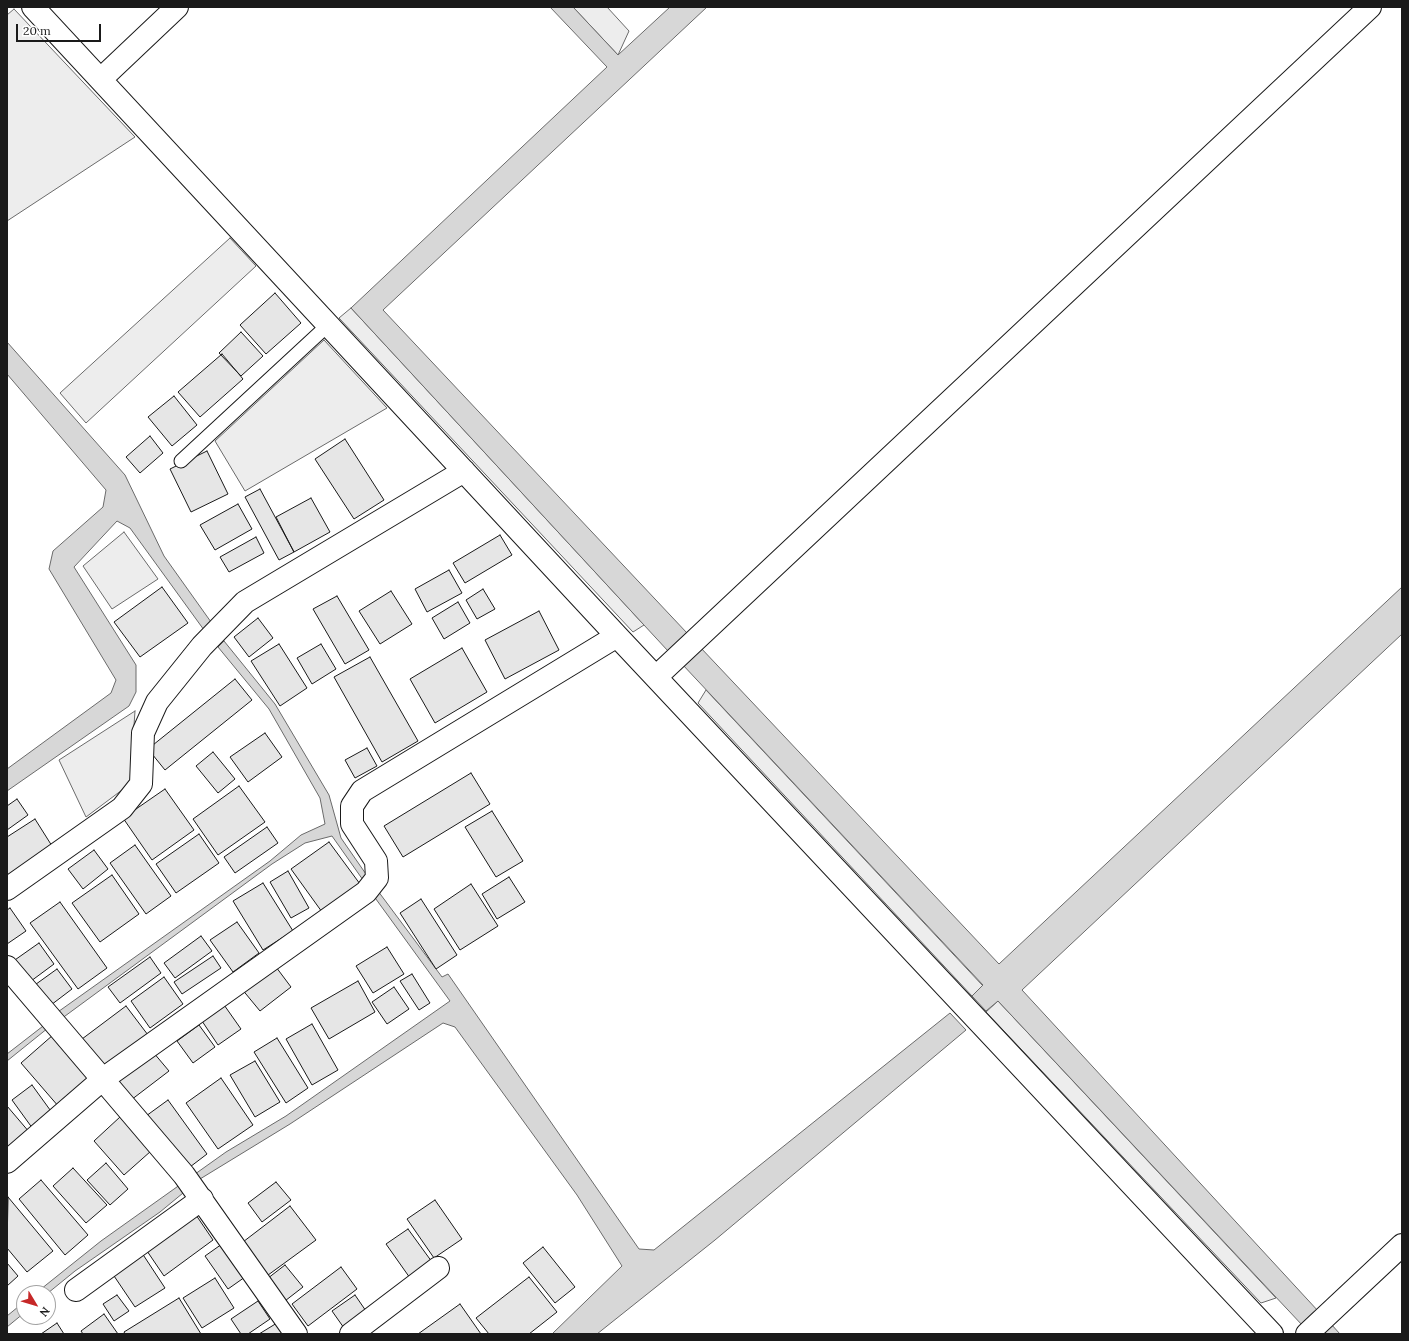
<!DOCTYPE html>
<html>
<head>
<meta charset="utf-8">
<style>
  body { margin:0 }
  #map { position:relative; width:1409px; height:1341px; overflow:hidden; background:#fff; font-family:Lora,serif }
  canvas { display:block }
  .frame { position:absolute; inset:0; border:8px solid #1a1a1a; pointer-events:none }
  .north { position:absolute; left:16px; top:1285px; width:40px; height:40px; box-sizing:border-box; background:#fff; border:1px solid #a3a3a3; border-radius:50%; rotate:128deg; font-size:11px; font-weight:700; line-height:16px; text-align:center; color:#1a1a1a }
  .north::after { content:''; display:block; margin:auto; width:14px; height:18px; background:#c62828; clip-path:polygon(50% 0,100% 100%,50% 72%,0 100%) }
  .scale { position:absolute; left:16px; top:24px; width:85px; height:18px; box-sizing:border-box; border:2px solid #1a1a1a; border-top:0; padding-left:5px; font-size:12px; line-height:14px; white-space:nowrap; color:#1a1a1a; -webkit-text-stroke:3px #fff; paint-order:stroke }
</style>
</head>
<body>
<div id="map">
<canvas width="1409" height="1341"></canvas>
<div class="frame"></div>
<div class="north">N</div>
<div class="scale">20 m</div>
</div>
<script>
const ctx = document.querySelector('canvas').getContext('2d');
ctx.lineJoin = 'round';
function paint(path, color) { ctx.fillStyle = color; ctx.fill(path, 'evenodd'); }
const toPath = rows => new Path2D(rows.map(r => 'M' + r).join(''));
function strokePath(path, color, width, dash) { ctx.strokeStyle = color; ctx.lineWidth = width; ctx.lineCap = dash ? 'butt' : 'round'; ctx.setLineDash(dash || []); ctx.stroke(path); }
const built = toPath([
  [573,7,607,7,629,31,618,55,573,7],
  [14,9,135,137,7,221,7,15,14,9],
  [230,238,256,266,86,423,60,393,230,238],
  [351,308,644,625,633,632,339,318,351,308],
  [324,340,387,408,245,491,215,441,324,340],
  [124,532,158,579,112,609,83,566,124,532],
  [706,690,983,986,972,996,698,703,706,690],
  [135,711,130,784,86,817,59,760,135,711],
  [998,1001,1276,1298,1261,1303,986,1012,998,1001]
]);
paint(built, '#ededed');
strokePath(built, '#6a6a6a', 1);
const water = toPath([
  [550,7,573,7,618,55,670,7,707,7,383,310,687,633,668,651,351,308,607,67,550,7],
  [7,342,125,475,164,556,211,622,204,630,130,528,117,521,74,567,136,665,136,692,129,706,7,791,7,769,111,693,116,680,49,569,53,551,103,507,106,490,7,374,7,342],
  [1402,587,1402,634,1022,990,1319,1312,1303,1326,998,1001,986,1011,972,996,983,985,682,664,700,647,999,964,1402,587],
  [224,641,275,704,329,795,341,838,368,877,363,880,332,836,305,843,272,864,61,1019,55,1014,270,861,301,835,325,824,320,798,269,709,218,647,224,641],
  [378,891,442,977,448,974,639,1249,654,1250,950,1013,966,1030,715,1240,597,1334,552,1334,622,1266,577,1195,455,1027,443,1023,290,1124,200,1179,160,1212,75,1271,48,1293,36,1293,101,1241,226,1152,286,1116,450,1001,373,895,378,891],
  [47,1023,48,1028,7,1061,7,1054,47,1023],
  [24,1302,24,1313,7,1327,7,1316,24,1302],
  [1331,1324,1340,1334,1321,1334,1331,1324]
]);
paint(water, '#d7d7d7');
strokePath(water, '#6a6a6a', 1);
const building = toPath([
  [275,293,301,323,266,354,240,325,275,293],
  [241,332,263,356,241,376,219,353,241,332],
  [222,354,243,379,200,417,178,392,222,354],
  [174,396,197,425,172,446,148,417,174,396],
  [150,436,163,453,140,473,126,457,150,436],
  [345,439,384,500,354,519,315,459,345,439],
  [207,451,228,494,191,512,170,469,207,451],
  [260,489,294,552,279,560,245,497,260,489],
  [311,498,330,532,294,552,276,517,311,498],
  [238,504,252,529,215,550,200,525,238,504],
  [500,535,512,555,465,583,453,563,500,535],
  [256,537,264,553,229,572,220,557,256,537],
  [449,570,462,593,427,612,415,589,449,570],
  [162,587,188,623,140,657,114,622,162,587],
  [483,589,495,609,477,619,466,600,483,589],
  [391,591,412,624,380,644,359,611,391,591],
  [337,596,369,650,345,664,313,609,337,596],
  [458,602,470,623,444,639,432,618,458,602],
  [539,611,559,650,505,679,485,640,539,611],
  [258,618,273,638,249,657,234,637,258,618],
  [279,644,307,688,280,706,251,661,279,644],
  [321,644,336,669,312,684,297,658,321,644],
  [462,648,487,692,435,723,410,679,462,648],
  [370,657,418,741,382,762,334,677,370,657],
  [235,679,252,700,165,770,148,749,235,679],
  [265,733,282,757,248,782,230,757,265,733],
  [367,748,377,766,355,778,345,760,367,748],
  [213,752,235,779,218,793,196,766,213,752],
  [471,773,490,804,403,857,384,826,471,773],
  [239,786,265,822,218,855,193,819,239,786],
  [165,789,194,830,152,860,123,818,165,789],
  [17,799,28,815,7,830,7,806,17,799],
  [492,811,523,861,496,877,465,827,492,811],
  [35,819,52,846,7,876,7,837,35,819],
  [267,827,278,843,235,873,224,857,267,827],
  [199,834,219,863,176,893,156,864,199,834],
  [329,842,360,884,322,912,291,869,329,842],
  [135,845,171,896,146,914,110,863,135,845],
  [94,850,108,869,83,889,68,869,94,850],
  [288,871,309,908,291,918,270,882,288,871],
  [112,875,139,914,100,942,72,903,112,875],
  [509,877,525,902,497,919,482,894,509,877],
  [263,883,293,931,263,950,233,901,263,883],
  [471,884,498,926,460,950,434,909,471,884],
  [421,899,457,955,436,969,400,913,421,899],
  [60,902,107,968,78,989,30,923,60,902],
  [10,908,26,931,7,944,7,910,10,908],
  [237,922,259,953,233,972,210,940,237,922],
  [201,936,212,951,175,978,164,963,201,936],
  [39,943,54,964,27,984,12,962,39,943],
  [387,947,404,974,373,993,356,966,387,947],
  [213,956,221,968,182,994,174,982,213,956],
  [150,957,161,973,120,1003,108,987,150,957],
  [273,963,291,987,260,1011,241,988,273,963],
  [57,969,72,989,47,1008,32,987,57,969],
  [412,974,430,1003,419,1010,400,981,412,974],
  [164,977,183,1004,150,1028,131,1001,164,977],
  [358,981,375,1012,329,1039,311,1008,358,981],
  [394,987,409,1009,387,1024,372,1002,394,987],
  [222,1002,241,1029,218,1045,200,1018,222,1002],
  [126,1006,148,1035,105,1069,82,1039,126,1006],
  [312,1024,338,1070,312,1085,286,1039,312,1024],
  [199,1025,215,1047,193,1063,177,1041,199,1025],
  [53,1035,91,1079,59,1107,21,1063,53,1035],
  [277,1038,308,1088,286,1103,254,1052,277,1038],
  [153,1052,169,1071,131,1100,116,1081,153,1052],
  [255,1061,280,1102,255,1117,230,1075,255,1061],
  [221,1078,253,1125,218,1149,186,1103,221,1078],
  [32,1085,53,1114,33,1129,12,1100,32,1085],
  [168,1100,207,1154,186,1170,146,1116,168,1100],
  [7,1106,30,1133,7,1153,7,1106],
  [120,1117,151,1151,124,1175,94,1141,120,1117],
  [106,1163,128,1189,110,1205,87,1180,106,1163],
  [73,1168,107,1205,86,1223,53,1186,73,1168],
  [41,1180,88,1235,65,1255,19,1199,41,1180],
  [276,1182,291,1200,262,1222,248,1203,276,1182],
  [8,1197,53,1251,27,1272,7,1248,8,1197],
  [435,1200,462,1239,434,1258,407,1219,435,1200],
  [290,1206,316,1240,264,1278,239,1245,290,1206],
  [196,1215,213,1240,164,1276,147,1251,196,1215],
  [408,1229,432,1262,410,1278,386,1244,408,1229],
  [222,1244,245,1277,228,1289,205,1256,222,1244],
  [543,1247,575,1287,555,1303,523,1263,543,1247],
  [140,1250,165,1288,135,1307,110,1270,140,1250],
  [7,1263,18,1276,7,1286,7,1263],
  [285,1265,303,1287,281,1304,263,1282,285,1265],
  [341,1267,357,1289,308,1326,292,1304,341,1267],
  [529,1277,557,1312,529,1334,489,1334,476,1318,529,1277],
  [215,1278,234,1308,202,1328,183,1298,215,1278],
  [117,1295,129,1311,114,1321,103,1304,117,1295],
  [355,1295,366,1311,344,1328,332,1311,355,1295],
  [179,1298,201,1334,125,1334,124,1332,179,1298],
  [258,1301,270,1319,248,1334,241,1334,231,1319,258,1301],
  [460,1304,481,1334,418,1334,460,1304],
  [104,1314,118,1334,83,1334,81,1331,104,1314],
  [57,1323,64,1334,41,1334,57,1323],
  [277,1323,284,1334,259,1334,277,1323]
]);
paint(building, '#e6e6e6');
strokePath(building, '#1a1a1a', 1);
const lane = toPath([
  [181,461,328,325]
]);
const street = toPath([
  [33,7,617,636,1272,1334],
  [101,79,177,7],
  [656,677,1370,7],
  [7,889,122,808,141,784,143,733,157,702,202,646,245,602,464,471],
  [7,967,184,1175,296,1334],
  [7,1162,103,1079,366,892,377,878,376,861,352,824,352,806,362,791,617,636],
  [76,1290,202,1199],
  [351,1334,438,1268],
  [1307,1334,1402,1245]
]);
strokePath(lane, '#1a1a1a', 15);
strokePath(street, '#1a1a1a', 24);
strokePath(lane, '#fff', 13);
strokePath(street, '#fff', 22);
</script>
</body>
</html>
